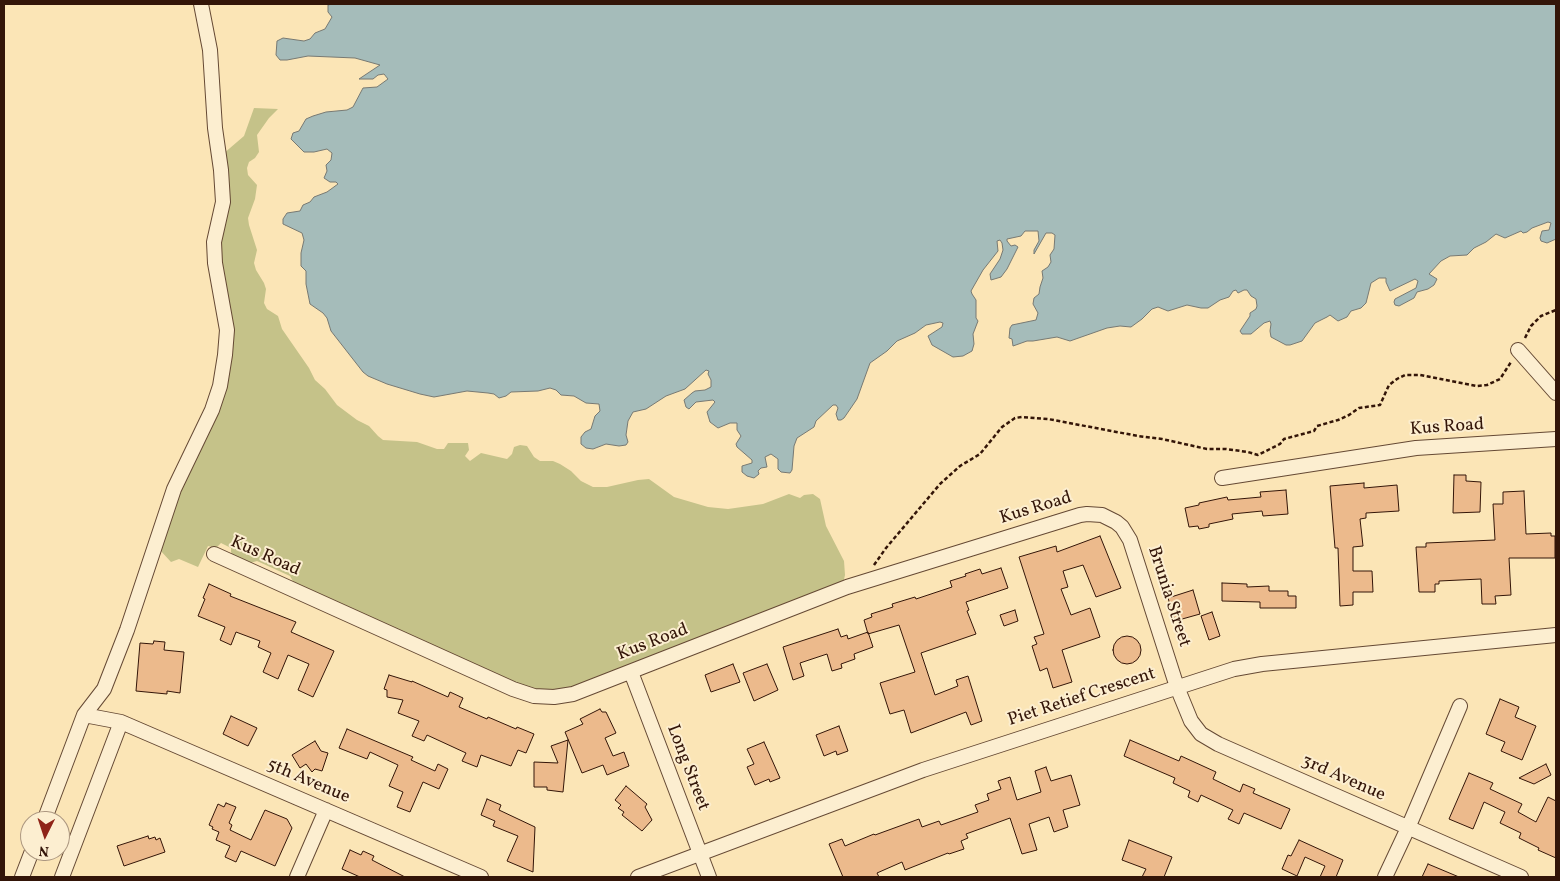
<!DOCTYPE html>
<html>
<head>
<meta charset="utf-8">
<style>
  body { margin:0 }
  #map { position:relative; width:1560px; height:881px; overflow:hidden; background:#fbe5b6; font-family:Vollkorn,serif }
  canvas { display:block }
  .frame { position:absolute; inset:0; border:5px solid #331508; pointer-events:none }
  .north { position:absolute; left:20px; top:811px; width:50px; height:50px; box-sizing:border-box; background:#fceed0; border:1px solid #ac9780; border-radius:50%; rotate:184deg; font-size:14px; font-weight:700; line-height:20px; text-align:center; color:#331508 }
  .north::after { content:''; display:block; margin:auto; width:18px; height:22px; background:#8f2418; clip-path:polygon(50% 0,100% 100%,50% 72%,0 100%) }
</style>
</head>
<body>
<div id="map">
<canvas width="1560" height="881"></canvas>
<div class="frame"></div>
<div class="north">N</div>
</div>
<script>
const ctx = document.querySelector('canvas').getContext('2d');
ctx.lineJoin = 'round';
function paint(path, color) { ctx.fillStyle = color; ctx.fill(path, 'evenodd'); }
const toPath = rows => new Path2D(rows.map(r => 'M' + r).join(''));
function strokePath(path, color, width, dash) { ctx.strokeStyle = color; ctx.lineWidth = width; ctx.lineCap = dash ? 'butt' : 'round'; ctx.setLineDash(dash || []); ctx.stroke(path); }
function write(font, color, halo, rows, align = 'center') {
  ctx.font = font + ' Vollkorn,serif'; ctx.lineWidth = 4; ctx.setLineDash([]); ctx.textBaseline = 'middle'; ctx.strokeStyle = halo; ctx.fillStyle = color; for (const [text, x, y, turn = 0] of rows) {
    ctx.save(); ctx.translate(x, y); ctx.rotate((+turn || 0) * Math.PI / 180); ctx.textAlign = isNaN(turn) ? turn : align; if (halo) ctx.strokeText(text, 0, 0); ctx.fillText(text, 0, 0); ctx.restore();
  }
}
paint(toPath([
  [254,108,278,109,269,118,257,135,259,152,255,158,249,162,247,168,248,175,257,185,255,199,248,218,249,225,257,250,254,263,256,270,264,283,266,289,264,303,267,309,278,316,282,329,309,368,315,380,325,389,337,405,357,420,369,426,378,436,383,440,417,442,437,449,444,449,448,443,468,443,469,450,465,456,470,461,481,453,507,459,512,454,514,447,520,445,527,446,534,457,540,461,553,461,560,464,571,471,581,481,593,487,607,487,638,480,649,479,674,497,708,507,728,509,763,504,789,494,800,498,804,495,813,494,820,499,826,526,844,561,845,575,843,584,570,689,552,691,530,689,517,685,294,583,290,576,257,561,250,563,233,556,231,552,231,548,221,543,216,548,208,546,198,567,179,559,171,562,159,549,164,528,221,396,219,257,223,154,244,136]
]), '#c5c289');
const water = toPath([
  [332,4,1556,4,1556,239,1547,243,1541,241,1540,238,1542,231,1549,230,1551,223,1548,222,1532,228,1527,232,1523,233,1521,231,1505,238,1496,234,1486,242,1474,248,1467,255,1450,256,1441,261,1429,274,1437,279,1434,285,1428,289,1417,292,1414,298,1399,306,1395,305,1394,302,1395,299,1416,288,1418,281,1415,279,1390,291,1386,282,1386,278,1379,278,1371,283,1366,303,1361,308,1351,311,1347,317,1338,321,1330,315,1327,317,1315,323,1302,341,1290,345,1286,345,1271,337,1270,331,1271,324,1270,321,1264,323,1251,334,1242,334,1240,331,1250,316,1250,313,1256,309,1257,306,1256,299,1251,296,1247,290,1244,290,1238,293,1236,290,1233,291,1229,297,1220,300,1208,308,1201,308,1187,305,1168,311,1158,307,1152,309,1142,319,1131,327,1120,326,1107,328,1070,341,1057,337,1033,341,1027,341,1013,346,1012,339,1009,338,1010,328,1012,325,1036,320,1038,313,1033,304,1034,298,1039,294,1040,287,1043,278,1042,271,1048,267,1051,262,1050,255,1054,249,1055,235,1052,233,1046,233,1034,254,1034,250,1039,241,1038,231,1025,231,1021,236,1007,239,1007,241,1011,246,1015,245,1018,247,1007,269,1001,277,991,280,990,274,1000,259,1003,250,1002,243,1000,240,997,241,998,251,983,270,971,291,972,294,976,300,976,318,978,321,973,334,974,344,972,351,963,356,953,357,932,345,928,336,942,327,943,323,940,322,926,325,915,333,897,341,887,351,870,363,857,399,844,418,841,420,838,420,836,414,838,408,836,405,833,405,816,421,814,427,797,438,794,446,792,470,790,473,781,472,778,469,778,459,771,454,765,457,767,467,761,468,758,471,759,474,754,478,747,476,742,472,742,466,752,463,752,460,737,447,736,444,741,436,737,430,737,423,730,423,718,428,710,422,707,412,715,402,713,400,696,402,689,409,686,407,684,400,692,393,695,391,705,390,711,387,711,380,708,374,709,371,706,370,685,389,666,396,646,409,633,412,628,421,626,435,628,442,626,445,619,446,606,444,593,449,586,448,581,444,581,437,585,432,591,429,595,416,600,411,599,404,586,403,574,396,561,395,556,390,550,388,538,391,511,392,506,396,499,398,494,394,488,393,467,391,434,397,420,394,387,384,368,376,363,372,331,331,327,318,323,313,310,304,306,284,306,271,301,266,301,253,304,240,302,233,283,224,283,219,287,213,300,211,303,205,310,202,314,197,327,192,338,184,336,182,330,182,324,178,327,171,326,165,331,160,332,153,327,149,314,152,304,152,291,139,293,133,299,131,306,119,313,116,326,112,347,110,353,107,363,88,377,87,388,79,384,74,378,75,373,79,359,79,380,65,355,58,308,56,287,60,280,60,276,55,277,41,283,38,304,41,310,39,315,33,325,29,332,17,328,12,328,5,332,4]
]);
paint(water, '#a5bcba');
strokePath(water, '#777973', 1);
const building = toPath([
  [1454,475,1466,475,1466,481,1481,482,1480,512,1453,513,1454,475],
  [1364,483,1364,488,1397,485,1399,511,1366,513,1366,518,1360,519,1363,546,1353,547,1353,571,1372,571,1373,592,1353,592,1353,605,1340,606,1338,548,1335,548,1330,486,1364,483],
  [1286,490,1288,514,1263,516,1262,511,1232,514,1233,519,1209,524,1209,527,1199,529,1198,526,1189,527,1185,508,1199,505,1199,503,1227,497,1228,500,1261,497,1260,492,1286,490],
  [1524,491,1526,534,1551,533,1551,536,1555,536,1555,558,1509,558,1511,595,1495,596,1496,604,1482,604,1481,579,1439,581,1439,584,1435,584,1435,592,1419,592,1416,547,1426,547,1426,543,1495,540,1493,504,1503,504,1503,492,1524,491],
  [1100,536,1121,588,1096,597,1083,565,1063,571,1068,587,1061,589,1071,615,1090,608,1100,637,1062,650,1072,682,1053,688,1047,668,1040,671,1032,646,1037,644,1034,637,1044,634,1019,557,1056,546,1057,552,1100,536],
  [1001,568,1008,588,966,602,969,610,967,611,976,634,921,653,935,695,958,686,956,680,968,676,982,721,971,725,966,712,911,733,904,710,890,714,880,683,915,672,899,625,868,634,864,620,872,617,871,614,893,607,892,604,915,597,916,599,952,587,950,581,966,576,965,574,980,569,982,574,1001,568],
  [1222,583,1247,584,1247,587,1269,586,1269,591,1288,591,1288,596,1296,596,1296,608,1260,608,1260,602,1222,601,1222,583],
  [209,584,231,594,230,596,296,622,291,632,334,651,313,697,298,690,309,664,288,655,278,679,263,672,271,653,258,647,260,641,236,632,231,645,220,640,225,627,198,616,205,599,203,598,209,584],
  [1193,590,1200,614,1175,621,1168,598,1193,590],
  [1015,610,1018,621,1004,626,1000,615,1015,610],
  [1212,612,1220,636,1209,640,1201,616,1212,612],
  [838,629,841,637,847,635,848,639,868,632,873,647,854,654,855,659,841,664,842,668,832,671,827,654,800,663,804,676,793,680,783,647,838,629],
  '1113 650a14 14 0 1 1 28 0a14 14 0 1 1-28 0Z',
  [154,641,165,642,164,650,184,652,180,693,167,691,167,694,136,691,140,643,153,644,154,641],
  [733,664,740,682,711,692,705,675,733,664],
  [767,664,778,690,754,701,743,673,767,664],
  [389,675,412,682,412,681,448,697,450,692,463,698,459,707,487,719,488,717,516,729,517,727,534,734,526,753,518,750,511,766,481,755,477,767,462,761,466,753,427,735,424,741,412,736,419,721,398,713,403,700,387,697,387,690,384,689,389,675],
  [1500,699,1519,707,1515,717,1536,726,1522,760,1501,751,1505,742,1486,734,1500,699],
  [600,709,602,712,606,712,616,733,605,738,613,756,624,752,629,766,607,775,603,765,582,773,565,732,583,724,580,719,600,709],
  [231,716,257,728,248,746,223,734,231,716],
  [839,726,848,751,837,755,836,751,824,756,816,735,839,726],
  [347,729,413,757,411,760,435,771,438,764,448,769,439,789,423,782,410,812,397,807,403,792,389,786,398,765,370,752,367,759,339,748,347,729],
  [568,740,563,792,547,790,547,787,534,787,534,762,558,763,551,746,568,740],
  [1130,740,1179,761,1181,756,1216,772,1213,779,1240,792,1243,784,1255,789,1253,793,1290,809,1281,829,1244,813,1239,824,1228,819,1233,810,1201,795,1198,802,1188,797,1190,791,1173,783,1175,778,1124,756,1130,740],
  [315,741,321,751,328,753,322,771,315,769,312,772,306,764,300,768,292,755,315,741],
  [764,742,780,778,770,782,769,779,755,785,747,767,754,764,747,749,764,742],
  [1546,764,1551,775,1534,784,1519,778,1546,764],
  [1046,767,1051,781,1071,775,1080,805,1063,810,1068,827,1054,832,1049,817,1029,824,1037,850,1022,854,1010,818,966,834,968,838,961,841,964,849,949,854,948,853,905,870,902,862,877,873,879,877,843,877,829,844,842,839,845,846,874,834,875,835,919,819,922,827,939,821,941,825,978,812,975,805,989,800,987,794,1001,789,998,781,1010,777,1017,800,1041,792,1035,771,1046,767],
  [1469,773,1493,783,1490,789,1522,804,1518,812,1536,822,1548,797,1556,801,1556,858,1538,850,1539,848,1519,838,1521,833,1500,823,1505,812,1484,802,1473,829,1449,819,1469,773],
  [626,786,647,804,645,807,652,820,642,831,622,815,624,812,618,808,621,805,615,800,626,786],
  [487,799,501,805,499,810,535,827,533,872,507,861,518,836,493,826,495,821,481,815,487,799],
  [226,803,236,807,229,823,232,825,230,830,251,840,265,810,287,819,292,828,275,866,241,851,236,862,225,857,230,846,216,840,219,832,212,829,213,827,209,825,218,804,224,807,226,803],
  [148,836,149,839,155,837,156,840,160,838,165,852,124,866,117,846,148,836],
  [1129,840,1172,857,1164,877,1142,877,1146,869,1122,860,1129,840],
  [1299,840,1343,860,1336,877,1320,877,1325,866,1305,857,1297,876,1282,869,1288,855,1291,856,1299,840],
  [350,850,361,855,363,851,374,856,372,860,405,877,360,877,342,869,350,850],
  [1428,864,1459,877,1422,877,1428,864]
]);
paint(building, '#ecba8c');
strokePath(building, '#331508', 1);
const minor = toPath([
  [1518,350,1556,393],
  [1222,478,1416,448,1556,439],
  [214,554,513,689,534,696,554,697,573,694,847,587,1080,515,1087,514,1102,515,1116,522,1122,527,1130,540,1177,687,1191,721,1201,734,1218,744,1521,877],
  [631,672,709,877],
  [84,715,121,722,481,877],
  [44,821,84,715,104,689,127,630,174,489,212,410,220,386,225,355,227,330,215,263,214,242,223,202,221,170,215,128,210,50,201,4],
  [22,877,32,851],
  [62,877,121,722],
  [297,877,326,810],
  [638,877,923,770,1234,669,1262,664,1556,635],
  [1385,877,1408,828,1460,706]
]);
strokePath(minor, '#654934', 16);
strokePath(toPath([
  [1525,338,1531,326,1541,316,1556,310],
  [874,565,886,548,940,484,960,466,980,454,1002,427,1015,418,1022,417,1048,419,1138,436,1162,439,1207,449,1226,449,1248,452,1258,455,1280,444,1284,439,1314,431,1317,426,1338,420,1349,415,1359,408,1380,405,1389,385,1397,379,1405,375,1420,375,1477,386,1487,385,1500,379,1511,362]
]), '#331508', 2.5, [4, 2.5]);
strokePath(minor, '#fceed0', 14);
write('18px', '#331508', '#fceed0', [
  ["Kus Road",1447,428,-4],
  ["Kus Road",1036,509,-17],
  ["Kus Road",265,557,24],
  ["Brunia Street",1168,597,72],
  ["Kus Road",653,643,-21],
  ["Piet Retief Crescent",1082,698,-18],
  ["Long Street",687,768,69],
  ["3rd Avenue",1343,779,24],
  ["5th Avenue",308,782,23]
]);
</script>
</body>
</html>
